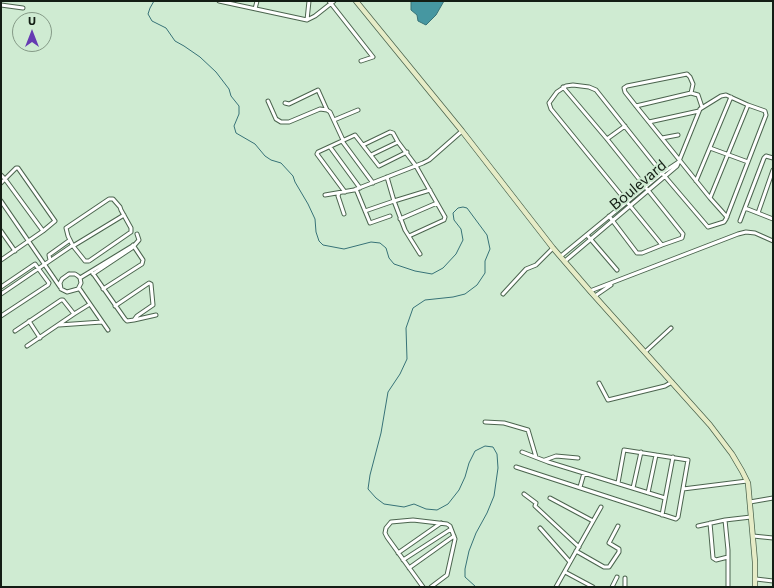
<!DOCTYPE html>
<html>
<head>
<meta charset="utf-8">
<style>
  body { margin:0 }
  #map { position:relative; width:774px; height:588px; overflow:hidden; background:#cfebd2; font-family:Commissioner,sans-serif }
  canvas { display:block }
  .frame { position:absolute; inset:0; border:2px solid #131d14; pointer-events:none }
  .north { position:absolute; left:12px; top:12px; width:40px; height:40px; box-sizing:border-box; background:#cfebd2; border:1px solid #849986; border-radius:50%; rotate:0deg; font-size:11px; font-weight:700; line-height:16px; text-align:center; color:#131d14 }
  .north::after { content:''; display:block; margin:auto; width:14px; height:18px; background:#663bb2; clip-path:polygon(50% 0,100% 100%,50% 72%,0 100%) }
</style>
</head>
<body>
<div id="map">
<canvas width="774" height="588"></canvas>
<div class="frame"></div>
<div class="north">U</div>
</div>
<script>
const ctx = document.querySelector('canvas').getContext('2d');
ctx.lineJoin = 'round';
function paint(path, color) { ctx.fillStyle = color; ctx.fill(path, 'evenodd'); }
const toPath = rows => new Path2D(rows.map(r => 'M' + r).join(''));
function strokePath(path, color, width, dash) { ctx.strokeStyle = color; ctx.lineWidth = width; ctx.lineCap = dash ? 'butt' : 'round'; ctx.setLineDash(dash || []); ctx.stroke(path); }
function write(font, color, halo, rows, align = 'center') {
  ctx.font = font + ' Commissioner,sans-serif'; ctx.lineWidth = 4; ctx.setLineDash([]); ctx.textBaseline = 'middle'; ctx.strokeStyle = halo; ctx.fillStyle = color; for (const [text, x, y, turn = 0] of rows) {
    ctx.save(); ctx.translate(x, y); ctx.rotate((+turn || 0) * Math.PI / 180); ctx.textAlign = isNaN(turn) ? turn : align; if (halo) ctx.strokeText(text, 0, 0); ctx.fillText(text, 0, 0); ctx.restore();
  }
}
const water = toPath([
  [411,1,444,1,436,15,426,25,418,21,417,15,411,10,411,1]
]);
paint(water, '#4697a1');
strokePath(water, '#377277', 1);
strokePath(toPath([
  [154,1,150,8,148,14,152,21,166,28,175,41,184,46,200,57,216,72,229,89,231,96,239,106,239,114,234,126,236,133,255,144,265,156,271,160,281,163,293,176,295,182,308,204,315,219,316,232,319,241,323,245,344,249,371,242,380,243,386,248,389,258,394,264,415,271,432,274,443,268,456,254,463,240,461,229,454,220,453,213,458,208,463,207,467,208,487,235,490,249,485,261,485,273,477,285,465,294,453,297,425,300,413,308,406,328,407,359,400,374,388,392,381,433,370,475,368,489,376,498,384,504,404,507,414,504,426,509,437,510,448,504,459,490,465,477,469,463,475,451,485,446,493,447,497,454,498,468,494,496,487,513,476,533,469,551,465,569,465,577,476,587]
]), '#377277', 1);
const street = toPath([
  [219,1,307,20,315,16,334,1],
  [329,1,373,57,361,61],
  [1,5,23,8],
  [255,9,257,1],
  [307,20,309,1],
  [563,87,607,139,683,234,682,238,662,245],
  [691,93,693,84,690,77,687,74,627,86,624,88,625,92,636,106,710,198,727,217],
  [268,101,276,119,281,122,289,122,320,109,327,110,330,112,343,140],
  [285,103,289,104,318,90,327,110],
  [636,106,691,93,698,95,702,107],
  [334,120,358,110],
  [649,122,699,111],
  [662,138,678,135],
  [607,139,625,126],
  [342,141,373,183],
  [363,145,390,132,393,133,398,142],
  [330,147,360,188],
  [710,148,748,162],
  [371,155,398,142,416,166,437,203,400,219],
  [1,175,5,179,1,183],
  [696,181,731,97],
  [356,189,370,223,390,216],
  [345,192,317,154,318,152,355,135,379,166,407,152],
  [339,193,338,196,344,214],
  [325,195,354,190,423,163,429,160,462,131],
  [1,201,60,287],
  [745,208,773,219],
  [365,211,394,201,387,177],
  [758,213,773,170],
  [609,216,637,253,642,253,662,245,551,109,549,103,557,92,566,86,573,85,589,87,596,90,662,173,708,227,724,222,726,219,766,115,765,111,748,105],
  [740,221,764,158,766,156,773,158],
  [1,231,15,251],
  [587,235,617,270],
  [409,236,444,220,445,217,437,203],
  [73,246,68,236,66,228,109,199,113,199,120,207,121,210,131,228,131,232,89,261,85,261,73,246,124,215],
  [420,254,405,230,394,201,430,190],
  [561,256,662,173,680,161],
  [1,260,43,231,55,221,18,168,16,168,5,179,43,231],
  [50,260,49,255,70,240],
  [565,261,677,166,700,109,721,96,726,95,748,105,710,198],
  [92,272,125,319,127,321,134,320,137,316,153,305,151,284,149,283,115,306],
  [69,274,75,274,78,276,80,278,81,283,78,289,67,292,61,289,60,283,62,279,69,274],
  [93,274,132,248,139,240,137,234],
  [80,278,134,245],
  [1,287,35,264,49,283,48,285,1,316],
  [79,288,90,304],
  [103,289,142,264,143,260,133,245],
  [590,291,738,234,746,232,755,233,773,241],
  [1,294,73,245],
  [503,294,526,269,536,265,553,248],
  [595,296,611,285],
  [74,314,90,304,108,330],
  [134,320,156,315],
  [29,321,40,338],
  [59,325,102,322],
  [15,331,61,300,63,300,74,314,27,346],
  [645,352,671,328],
  [599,383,608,400,665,386,672,382],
  [485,422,504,423,528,430,536,457],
  [522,452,548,462,665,498],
  [545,460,556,456,578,458],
  [516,467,676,519,678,517,688,460,624,450,618,483],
  [580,487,584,473],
  [633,488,641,452],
  [683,489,747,481],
  [648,493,656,455],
  [524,494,536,503,535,506,579,547],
  [550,498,593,521],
  [750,502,773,498],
  [662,515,673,457],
  [725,520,728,550,728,587],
  [710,523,713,558,716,560,728,557],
  [698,526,725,520,751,517],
  [540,528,570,562],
  [753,536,773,538],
  [576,551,604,567,609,567,619,552,619,549,609,543,618,526],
  [398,553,441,523],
  [403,560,451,529],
  [409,568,454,536],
  [565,572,593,587],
  [756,579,773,581],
  [423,587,387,537,385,533,386,528,391,522,413,520,447,524,450,526,455,539,447,575,431,587],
  [556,587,601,507],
  [612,587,617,577],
  [625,587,625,578]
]);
const secondary = toPath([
  [356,1,462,131,553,248,590,291,710,425,732,454,742,471,748,483,755,562,755,587]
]);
strokePath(street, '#4b644e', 5);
strokePath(secondary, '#4b644e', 6);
strokePath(street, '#fff', 3);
strokePath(secondary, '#e6ecc7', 4.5);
write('15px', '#131d14', '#cfebd2', [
  ["Boulevard",638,185,-40]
]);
</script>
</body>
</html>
